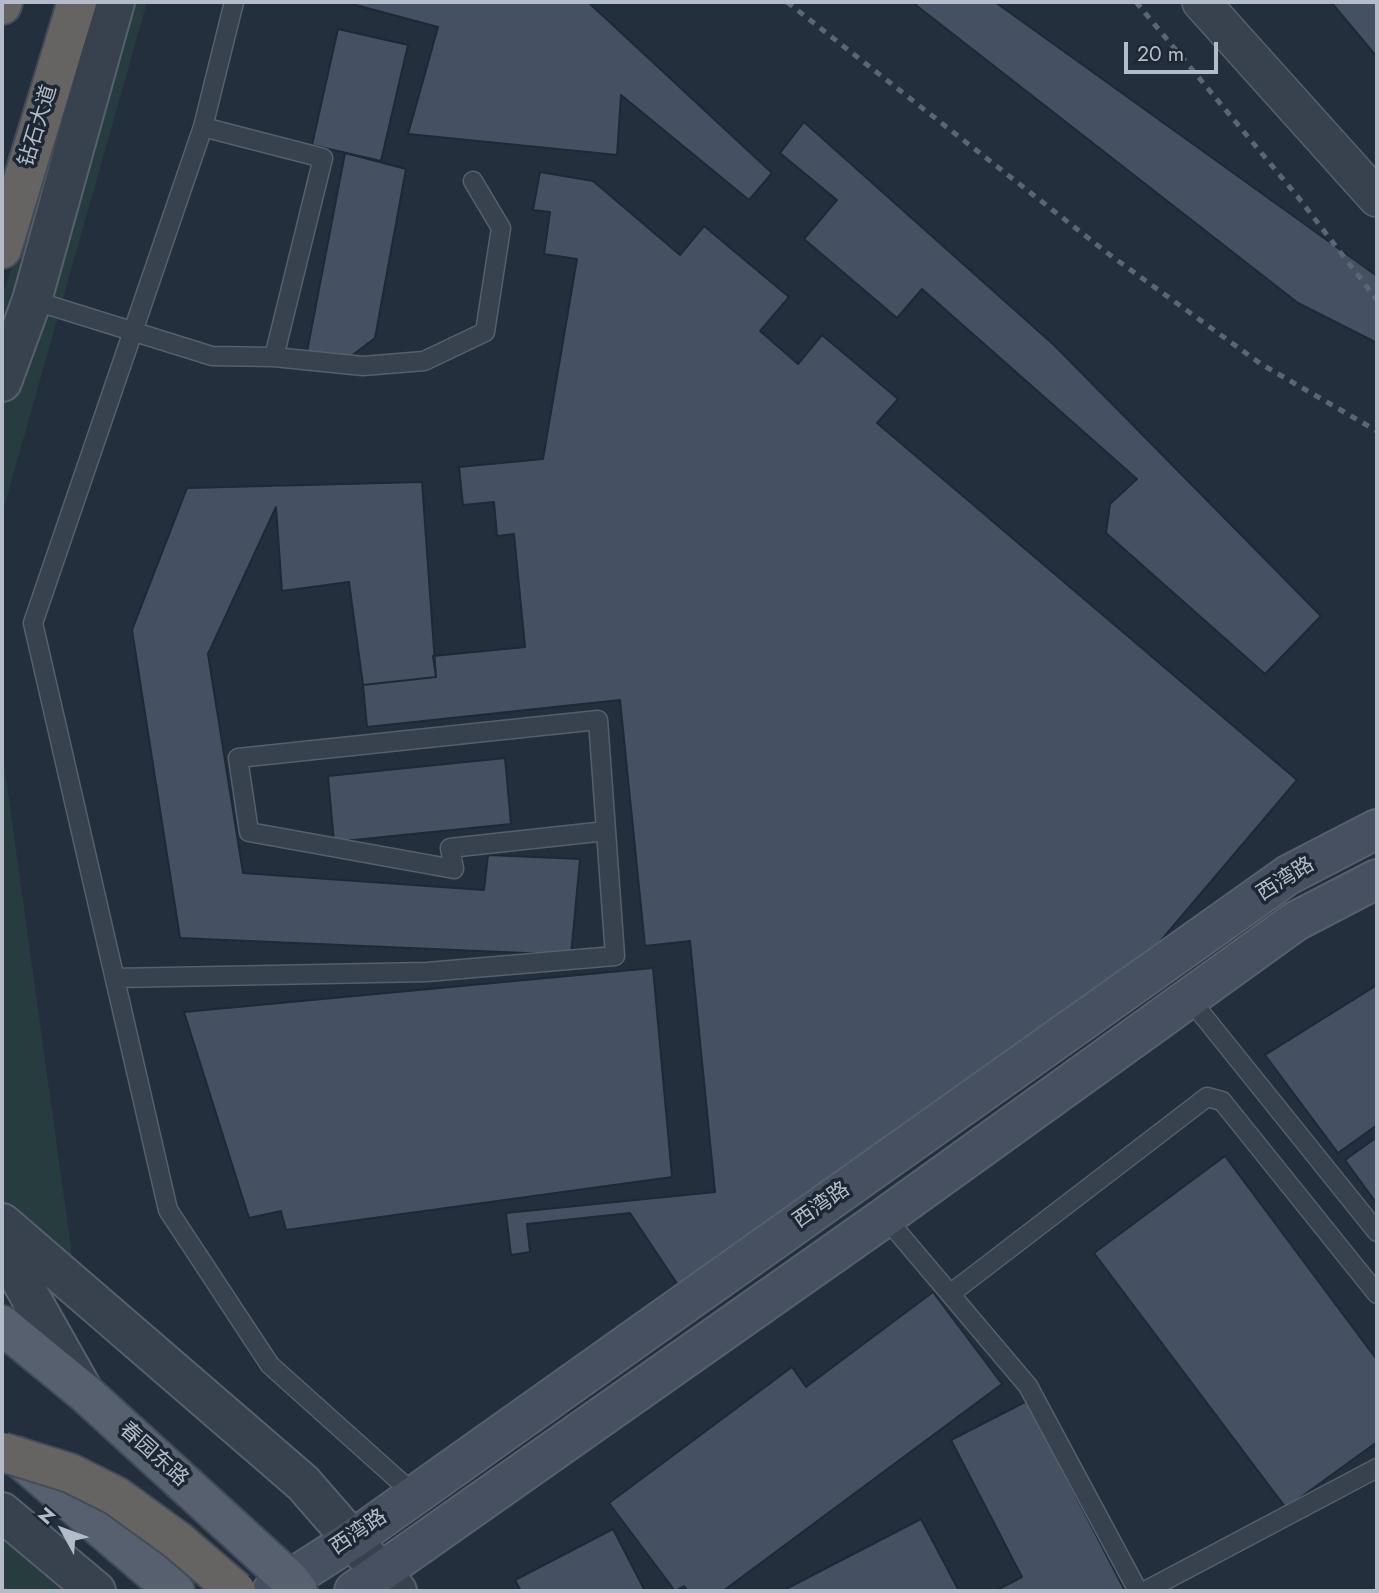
<!DOCTYPE html>
<html>
<head>
<meta charset="utf-8">
<style>
  body { margin:0 }
  #map { position:relative; width:1379px; height:1593px; overflow:hidden; background:#242f3e; font-family:Jost,sans-serif }
  canvas { display:block }
  .frame { position:absolute; inset:0; border:4px solid #b4bcc9; pointer-events:none }
  .north { position:absolute; left:28px; top:1495px; width:70px; height:70px; -webkit-text-stroke:5px #1d2633; paint-order:stroke; rotate:311deg; font-size:19px; font-weight:700; line-height:28px; text-align:center; color:#b4bcc9 }
  .north::after { content:''; display:block; margin:auto; width:24px; height:32px; background:#b4bcc9; clip-path:polygon(50% 0,100% 100%,50% 72%,0 100%) }
  .scale { position:absolute; left:1124px; top:42px; width:94px; height:32px; box-sizing:border-box; border:4px solid #b4bcc9; border-top:0; padding-left:9px; font-size:21px; line-height:24px; white-space:nowrap; color:#b4bcc9; -webkit-text-stroke:5px #1d2633; paint-order:stroke }
</style>
</head>
<body>
<div id="map">
<canvas width="1379" height="1593"></canvas>
<div class="frame"></div>
<div class="north">N</div>
<div class="scale">20 m</div>
</div>
<script>
const ctx = document.querySelector('canvas').getContext('2d');
ctx.lineJoin = 'round';
function paint(path, color) { ctx.fillStyle = color; ctx.fill(path, 'evenodd'); }
const toPath = rows => new Path2D(rows.map(r => 'M' + r).join(''));
function strokePath(path, color, width, dash) { ctx.strokeStyle = color; ctx.lineWidth = width; ctx.lineCap = dash ? 'butt' : 'round'; ctx.setLineDash(dash || []); ctx.stroke(path); }
function write(font, color, halo, rows, align = 'center') {
  ctx.font = font + ' Jost,"Noto Sans SC",sans-serif'; ctx.lineWidth = 7; ctx.setLineDash([]); ctx.textBaseline = 'middle'; ctx.strokeStyle = halo; ctx.fillStyle = color; for (const [text, x, y, turn = 0] of rows) {
    ctx.save(); ctx.translate(x, y); ctx.rotate((+turn || 0) * Math.PI / 180); ctx.textAlign = isNaN(turn) ? turn : align; if (halo) ctx.strokeText(text, 0, 0); ctx.fillText(text, 0, 0); ctx.restore();
  }
}
paint(toPath([
  [88,2,147,2,2,514,2,296,43,176],
  [2,749,79,1306,2,1253],
  [2,1531,76,1591,2,1591]
]), '#263c3f');
const building = toPath([
  [353,2,588,2,772,173,749,200,621,95,617,155,408,134,438,27,352,4,353,2],
  [912,2,995,2,1377,276,1377,343,1298,303,912,2],
  [1331,2,1377,2,1377,57,1331,2],
  [338,29,408,45,381,161,312,145,338,29],
  [804,122,1055,346,1321,616,1265,674,1106,533,1110,504,1137,479,922,289,897,318,804,239,837,200,780,153,804,122],
  [345,153,406,169,375,338,346,360,307,352,345,153],
  [540,172,593,181,680,255,704,226,789,297,760,331,798,364,822,335,898,399,877,423,1297,780,1130,977,678,1285,630,1213,527,1224,530,1252,511,1255,506,1213,715,1192,690,941,645,946,620,700,367,727,363,685,436,677,433,656,525,647,514,534,497,536,494,502,463,505,459,467,543,459,577,259,544,254,550,212,533,210,540,172],
  [422,482,436,677,363,685,349,582,282,591,276,507,208,654,243,873,484,890,488,855,580,859,571,955,180,938,132,630,187,488,422,482],
  [505,758,511,824,334,842,328,776,505,758],
  [653,968,672,1177,286,1230,281,1211,249,1218,184,1012,653,968],
  [1377,985,1377,1125,1338,1153,1265,1055,1377,985],
  [1377,1137,1377,1204,1345,1160,1377,1137],
  [1225,1156,1377,1360,1377,1442,1286,1508,1094,1253,1225,1156],
  [933,1292,1002,1384,723,1591,688,1591,684,1586,675,1591,609,1503,792,1367,806,1387,933,1292],
  [1027,1401,1125,1591,995,1591,1022,1577,951,1440,1027,1401],
  [921,1519,959,1591,782,1591,921,1519],
  [613,1529,645,1591,521,1591,515,1580,613,1529]
]);
paint(building, '#455162');
strokePath(building, '#1f2835', 2);
const service = toPath([
  [234,2,203,127,323,158,274,357],
  [203,127,33,623,168,1210,270,1365,415,1495],
  [32,300,212,356,274,357,363,366,424,361,485,332,501,228,473,181],
  [115,978,427,972,615,956,598,720,238,758,249,832,454,869,450,848,606,831],
  [1189,998,1377,1232],
  [885,1217,1028,1386,1138,1591],
  [950,1294,1207,1097,1222,1101,1377,1294],
  [1145,1591,1377,1468]
]);
const minor = toPath([
  [1201,2,1377,198]
]);
const tertiary = toPath([
  [2,382,32,300,115,2],
  [2,1223,303,1483,397,1591],
  [2,1247,84,1392],
  [2,1512,96,1591]
]);
const secondary = toPath([
  [272,1591,353,1539,1288,875,1377,829],
  [354,1591,885,1217,1296,921,1377,879]
]);
const primary = toPath([
  [2,1325,85,1393,289,1579,298,1591],
  [17,1456,175,1591]
]);
const trunk = toPath([
  [2,5,3,2],
  [2,249,77,2]
]);
strokePath(service, '#565f6c', 21);
strokePath(minor, '#565f6c', 40);
strokePath(tertiary, '#565f6c', 42);
strokePath(secondary, '#565f6c', 42);
strokePath(primary, '#414a57', 42);
strokePath(trunk, '#434c59', 42);
strokePath(service, '#38414e', 18);
strokePath(minor, '#38414e', 37);
strokePath(tertiary, '#38414e', 38);
strokePath(secondary, '#465061', 38);
strokePath(primary, '#56606e', 38);
strokePath(trunk, '#656462', 38);
strokePath(toPath([
  [787,2,1110,255,1261,364,1377,431],
  [1136,2,1298,197,1377,300]
]), '#5a6575', 5, [7, 7]);
const trunkBridge = toPath([
  [2,1452,70,1473,116,1496,178,1541,236,1591]
]);
strokePath(trunkBridge, '#434c59', 42, []);
strokePath(trunkBridge, '#656462', 38);
write('21px', '#b4bcc9', '#1d2633', [
  ["钻石大道",39,126,-73],
  ["西湾路",1286,880,-32],
  ["西湾路",822,1206,-35],
  ["春园东路",153,1455,42],
  ["西湾路",359,1533,-34]
]);
</script>
</body>
</html>
